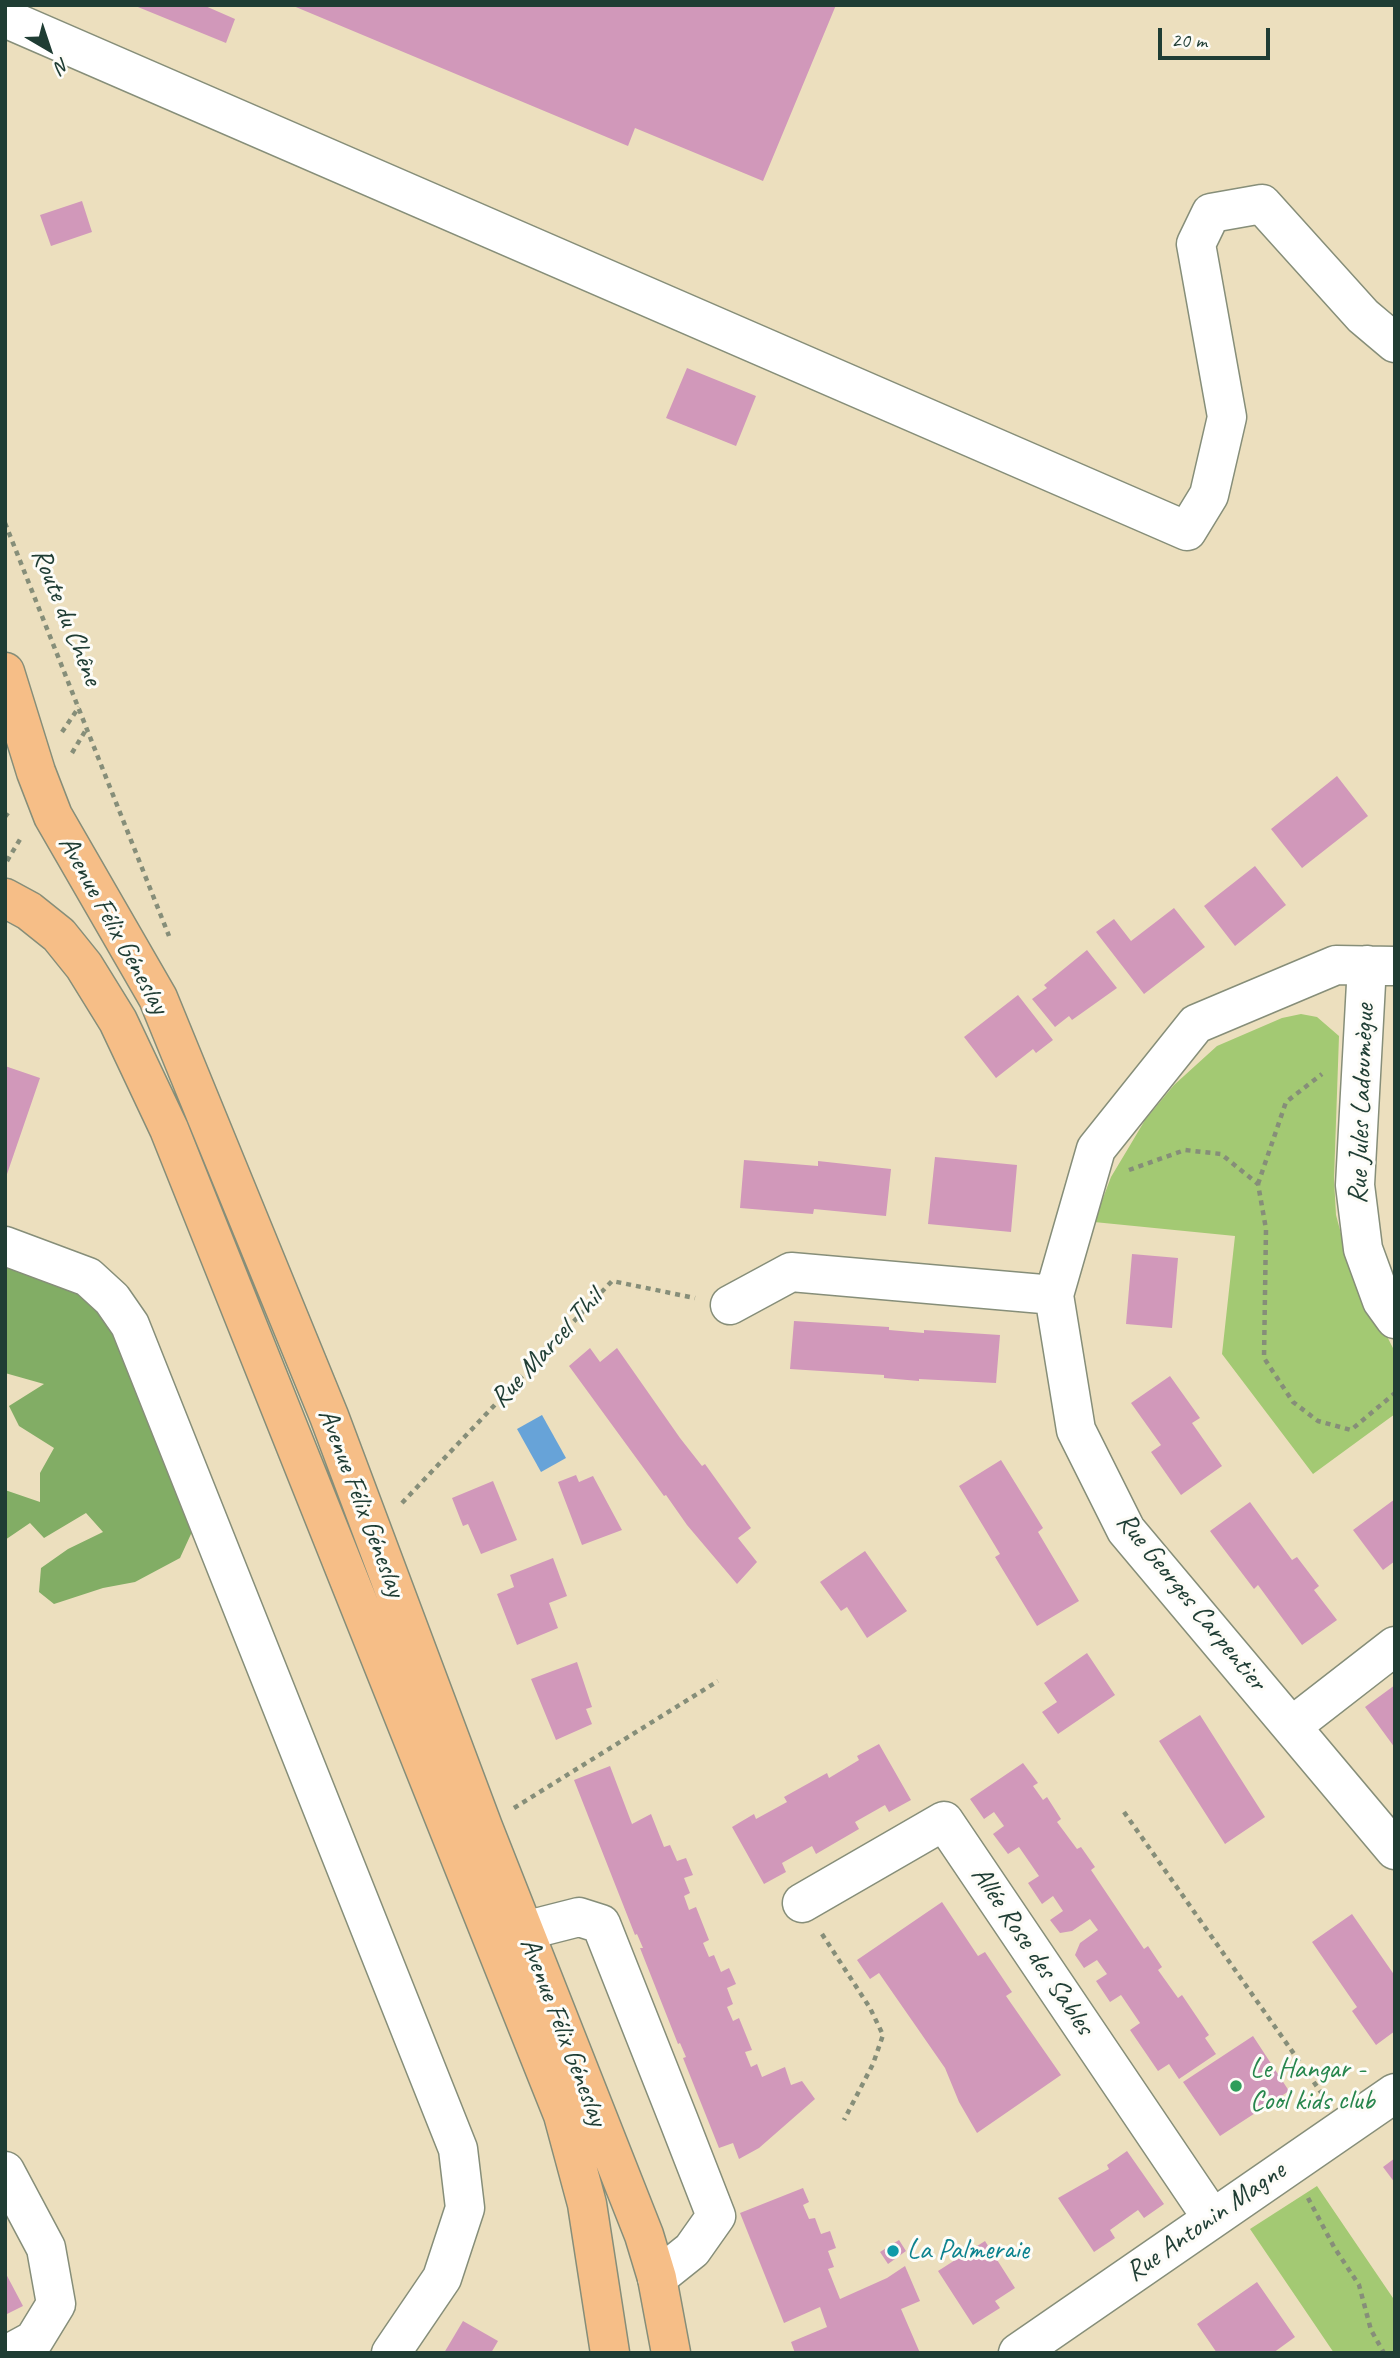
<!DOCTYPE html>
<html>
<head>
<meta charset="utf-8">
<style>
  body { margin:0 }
  #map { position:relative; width:1400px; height:2358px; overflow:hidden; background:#ecdfbe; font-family:Caveat,sans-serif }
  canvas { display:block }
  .frame { position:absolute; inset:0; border:7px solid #1f3d34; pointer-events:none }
  .north { position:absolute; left:14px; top:14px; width:70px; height:70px; -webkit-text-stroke:5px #fdfcf7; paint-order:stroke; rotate:141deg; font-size:19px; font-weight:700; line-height:28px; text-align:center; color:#1f3d34 }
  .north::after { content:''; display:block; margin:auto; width:24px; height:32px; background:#1f3d34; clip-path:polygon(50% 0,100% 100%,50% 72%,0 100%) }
  .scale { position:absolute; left:1158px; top:28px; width:112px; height:32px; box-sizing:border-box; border:4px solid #1f3d34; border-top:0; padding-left:9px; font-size:21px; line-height:24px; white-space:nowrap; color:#1f3d34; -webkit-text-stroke:5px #fdfcf7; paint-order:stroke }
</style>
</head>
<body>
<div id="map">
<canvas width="1400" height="2358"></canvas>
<div class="frame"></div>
<div class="north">N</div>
<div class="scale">20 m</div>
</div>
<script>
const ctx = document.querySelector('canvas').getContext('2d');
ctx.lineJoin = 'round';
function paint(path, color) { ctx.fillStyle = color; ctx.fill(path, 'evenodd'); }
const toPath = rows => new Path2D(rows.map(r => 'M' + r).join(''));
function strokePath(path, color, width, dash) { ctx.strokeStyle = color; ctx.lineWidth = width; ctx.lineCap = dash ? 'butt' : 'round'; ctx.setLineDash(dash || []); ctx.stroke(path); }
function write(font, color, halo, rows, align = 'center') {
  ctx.font = font + ' Caveat,sans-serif'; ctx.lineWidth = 6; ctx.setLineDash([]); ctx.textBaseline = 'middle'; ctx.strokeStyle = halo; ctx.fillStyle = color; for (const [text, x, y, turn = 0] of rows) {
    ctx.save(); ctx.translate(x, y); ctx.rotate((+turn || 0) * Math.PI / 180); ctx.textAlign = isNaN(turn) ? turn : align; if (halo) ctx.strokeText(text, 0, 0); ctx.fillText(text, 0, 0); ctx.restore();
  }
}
paint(toPath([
  [1301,1014,1317,1017,1339,1036,1334,1179,1336,1215,1348,1260,1395,1352,1395,1414,1313,1474,1222,1354,1235,1236,1094,1222,1111,1177,1129,1147,1145,1120,1174,1085,1217,1046,1282,1018],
  [1317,2186,1393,2298,1395,2353,1334,2353,1250,2229]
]), '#a3c973');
paint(toPath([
  [5,1264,70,1288,96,1305,114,1330,196,1523,180,1558,135,1582,103,1588,54,1604,39,1592,41,1568,68,1549,103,1532,86,1513,44,1538,30,1523,5,1540,5,1490,40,1502,40,1473,54,1448,19,1426,9,1406,44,1384,5,1373]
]), '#82ad65');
paint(toPath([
  [542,1415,566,1458,541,1472,517,1429]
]), '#67a3d8');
paint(toPath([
  [133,5,203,5,235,19,226,43],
  [291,5,836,5,763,181,635,128,628,146],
  [82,201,92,232,51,246,40,215],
  [687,368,756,396,736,446,666,418],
  [1337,776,1368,816,1302,868,1271,829],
  [1255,866,1286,905,1235,946,1204,906],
  [1174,908,1205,947,1144,994,1096,932,1114,919,1131,941],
  [1087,950,1117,988,1072,1020,1069,1016,1055,1027,1032,999,1047,988,1044,985],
  [1018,995,1053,1040,1036,1053,1033,1049,996,1078,964,1037],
  [5,1066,40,1078,6,1177,5,1177],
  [935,1157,1017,1165,1011,1232,928,1224],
  [744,1160,818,1166,818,1161,891,1169,886,1216,814,1209,813,1214,740,1208],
  [1132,1254,1178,1258,1172,1328,1126,1324],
  [794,1321,889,1327,889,1330,924,1333,924,1330,1000,1335,996,1383,919,1379,919,1381,884,1378,884,1375,790,1369],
  [590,1348,600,1362,617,1348,680,1438,702,1466,705,1464,751,1528,738,1538,757,1562,737,1584,687,1525,666,1495,664,1496,569,1366],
  [1170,1376,1200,1418,1192,1423,1222,1466,1181,1495,1151,1452,1161,1445,1131,1403],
  [1001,1460,1043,1528,1038,1532,1079,1601,1037,1626,995,1557,1000,1554,959,1486],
  [576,1475,579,1482,593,1476,622,1530,582,1545,558,1482],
  [493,1481,517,1540,481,1554,468,1524,463,1526,452,1498],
  [1395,1499,1395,1561,1383,1570,1353,1530],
  [1250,1502,1292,1560,1297,1557,1319,1586,1314,1590,1337,1620,1302,1645,1258,1585,1254,1589,1210,1531],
  [865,1551,907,1611,867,1638,847,1607,841,1611,820,1582],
  [553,1558,567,1596,549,1603,558,1628,517,1645,497,1594,514,1587,510,1575],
  [1087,1653,1115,1695,1058,1734,1042,1712,1057,1702,1044,1683],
  [577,1662,592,1707,586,1709,592,1724,556,1740,531,1679],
  [1395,1685,1395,1748,1365,1707],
  [1200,1715,1265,1817,1225,1844,1159,1741],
  [879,1744,911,1800,889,1812,885,1805,855,1822,859,1829,816,1854,812,1846,782,1863,786,1872,764,1884,732,1827,754,1814,756,1819,787,1802,784,1797,827,1773,829,1778,859,1760,857,1756],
  [1023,1763,1038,1783,1033,1786,1043,1800,1047,1797,1061,1819,1057,1822,1077,1849,1081,1847,1095,1867,1091,1870,1144,1949,1148,1946,1162,1967,1158,1970,1178,1998,1182,1995,1209,2035,1205,2038,1216,2054,1179,2079,1169,2064,1158,2071,1130,2030,1140,2023,1121,1995,1110,2002,1096,1981,1107,1974,1097,1960,1084,1968,1075,1955,1080,1943,1098,1930,1090,1919,1072,1931,1060,1933,1050,1920,1063,1911,1053,1896,1042,1904,1028,1883,1039,1876,1019,1847,1008,1854,993,1834,1004,1826,994,1812,984,1819,970,1799],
  [610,1766,632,1824,651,1814,664,1847,670,1845,677,1861,686,1858,693,1875,684,1878,690,1893,684,1896,689,1910,696,1907,709,1940,703,1943,709,1957,714,1955,721,1972,729,1968,736,1984,727,1988,733,2004,727,2007,733,2021,739,2018,752,2050,745,2052,751,2067,757,2064,762,2077,785,2067,791,2085,802,2081,815,2099,759,2148,739,2159,733,2143,719,2148,683,2058,686,2057,680,2043,678,2044,640,1948,643,1948,637,1934,635,1935,574,1780],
  [942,1902,978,1956,985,1952,1012,1992,1006,1996,1061,2075,977,2133,959,2102,945,2068,879,1973,870,1979,857,1960],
  [1352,1914,1395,1976,1395,2031,1376,2045,1352,2011,1357,2007,1312,1942],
  [1253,2036,1289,2091,1220,2136,1183,2082],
  [1127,2151,1164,2204,1144,2218,1138,2210,1110,2230,1115,2238,1094,2252,1058,2198,1109,2169,1107,2165],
  [1395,2158,1395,2183,1383,2167],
  [803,2188,809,2202,803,2205,809,2219,815,2218,821,2234,830,2231,836,2248,828,2251,834,2267,828,2269,840,2299,887,2278,905,2266,920,2301,901,2309,920,2353,795,2353,791,2342,827,2327,820,2307,784,2323,740,2213],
  [899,2240,906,2251,888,2264,880,2252],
  [985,2241,1015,2288,995,2301,1000,2308,973,2325,938,2271],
  [5,2272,23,2306,5,2315],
  [1257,2282,1295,2337,1273,2353,1217,2353,1197,2324],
  [463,2321,498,2341,491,2353,444,2353]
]), '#d198ba');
const minor = toPath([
  [5,18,1187,531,1209,495,1227,417,1196,244,1211,213,1262,204,1363,316,1395,343],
  [1367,965,1355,1185,1363,1249,1382,1301,1395,1319],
  [1395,966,1336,965,1196,1024,1096,1149,1054,1295,1076,1430,1126,1530,1395,1850],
  [5,1246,88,1277,112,1299,130,1325,458,2149,465,2208,442,2278,391,2353],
  [730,1305,791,1272,1054,1295],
  [1292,1726,1395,1646],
  [802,1903,944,1821,1212,2218],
  [524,1931,579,1917,601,1924,679,2121,716,2216,692,2250,657,2278],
  [5,2171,46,2248,56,2304,34,2340,10,2353],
  [1018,2353,1395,2093]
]);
const major = toPath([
  [5,672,36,772,53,816,158,998,329,1416,483,1827,644,2235,657,2278,671,2353],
  [5,898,29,911,59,935,84,966,118,1021,169,1129,563,2115,587,2204,610,2353]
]);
strokePath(minor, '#868e79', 41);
strokePath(major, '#868e79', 41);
strokePath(toPath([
  [5,523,169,936],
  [62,732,79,707],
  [72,753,87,728],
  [5,817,11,809],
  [7,861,22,836],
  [1129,1170,1185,1150,1221,1154,1258,1184,1266,1229,1264,1358,1293,1402,1318,1421,1351,1430,1395,1393],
  [1258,1184,1286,1102,1322,1074],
  [402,1503,612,1281,695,1298],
  [514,1808,718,1681],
  [1124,1812,1325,2098],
  [822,1934,870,2008,883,2035,873,2064,844,2120],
  [1308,2198,1334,2247,1359,2285,1371,2330,1384,2353]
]), '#868e79', 4.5, [5, 5]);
strokePath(minor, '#fff', 38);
strokePath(major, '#f6be87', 38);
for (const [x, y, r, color] of [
  [1236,2086,7,"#2e9e5b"],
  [893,2251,7,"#0f9aa8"]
]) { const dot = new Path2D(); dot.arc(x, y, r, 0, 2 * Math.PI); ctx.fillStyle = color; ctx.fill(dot); strokePath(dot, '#fdfcf7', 2.5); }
write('28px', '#1f3d34', '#fdfcf7', [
  ["Route du Chêne",66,617,68],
  ["Avenue Félix Géneslay",113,925,61],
  ["Rue Jules Ladoumègue",1362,1104,-88],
  ["Rue Marcel Thil",547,1349,-47],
  ["Avenue Félix Géneslay",361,1503,69],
  ["Rue Georges Carpentier",1191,1602,51],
  ["Allée Rose des Sables",1032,1951,56],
  ["Avenue Félix Géneslay",563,2032,69],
  ["Rue Antonin Magne",1206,2222,-35]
]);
write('28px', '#27864d', '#fdfcf7', [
  ["Le Hangar -",1250,2070],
  ["Cool kids club",1250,2102]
], 'left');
write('28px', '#0d838f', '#fdfcf7', [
  ["La Palmeraie",907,2251]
], 'left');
</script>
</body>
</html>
